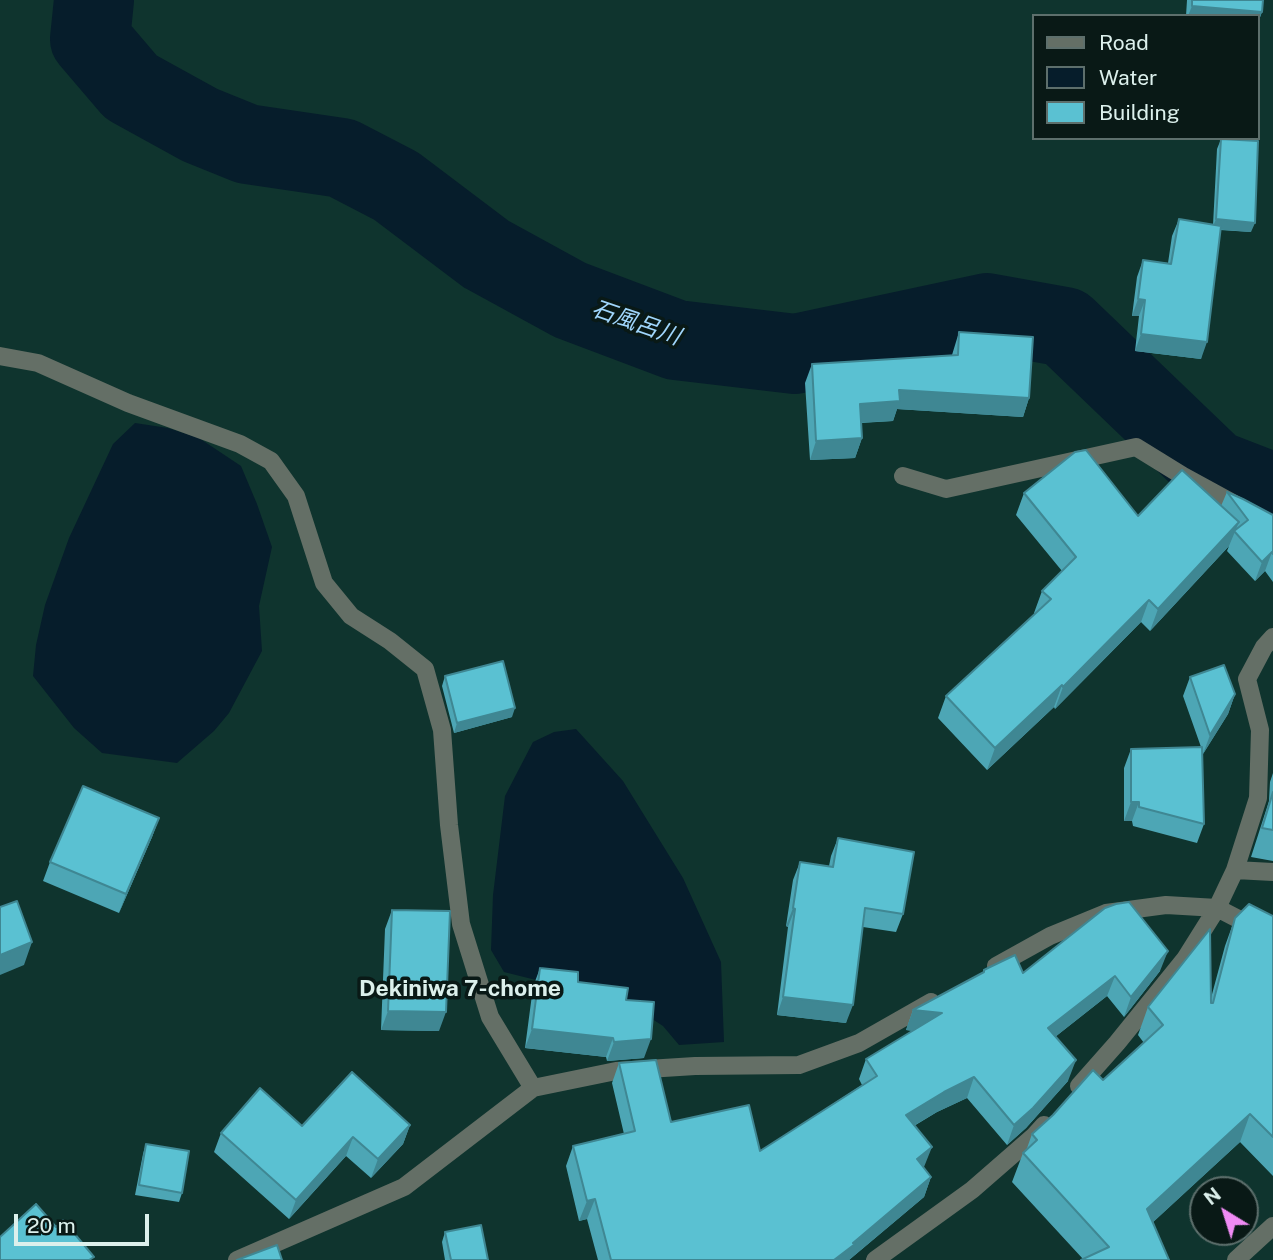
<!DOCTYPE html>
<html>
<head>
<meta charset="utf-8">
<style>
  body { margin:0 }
  #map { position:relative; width:1273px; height:1260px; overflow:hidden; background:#0f342e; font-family:"Public Sans",sans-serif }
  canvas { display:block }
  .legend { position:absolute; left:1032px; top:14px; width:228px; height:126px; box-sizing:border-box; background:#091916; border:2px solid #5d6f6c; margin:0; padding:9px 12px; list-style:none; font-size:21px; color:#dcf0ec }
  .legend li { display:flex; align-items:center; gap:14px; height:35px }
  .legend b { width:35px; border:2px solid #5d6f6c }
  .north { position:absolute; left:1189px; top:1176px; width:70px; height:70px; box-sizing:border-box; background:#091916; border:2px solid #5d6f6c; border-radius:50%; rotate:322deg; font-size:19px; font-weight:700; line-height:28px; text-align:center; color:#dcf0ec }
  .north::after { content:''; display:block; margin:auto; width:24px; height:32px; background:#f08bf5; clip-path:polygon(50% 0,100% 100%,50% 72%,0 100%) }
  .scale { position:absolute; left:14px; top:1214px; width:135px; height:32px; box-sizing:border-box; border:4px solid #dcf0ec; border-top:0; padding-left:9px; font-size:21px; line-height:24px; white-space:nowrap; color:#dcf0ec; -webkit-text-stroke:5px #091916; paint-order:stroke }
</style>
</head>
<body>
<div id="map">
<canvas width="1273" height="1260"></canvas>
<ul class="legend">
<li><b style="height:9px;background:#646f66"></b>Road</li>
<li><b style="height:19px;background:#061d2b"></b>Water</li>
<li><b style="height:19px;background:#5ac1d2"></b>Building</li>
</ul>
<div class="north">N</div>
<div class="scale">20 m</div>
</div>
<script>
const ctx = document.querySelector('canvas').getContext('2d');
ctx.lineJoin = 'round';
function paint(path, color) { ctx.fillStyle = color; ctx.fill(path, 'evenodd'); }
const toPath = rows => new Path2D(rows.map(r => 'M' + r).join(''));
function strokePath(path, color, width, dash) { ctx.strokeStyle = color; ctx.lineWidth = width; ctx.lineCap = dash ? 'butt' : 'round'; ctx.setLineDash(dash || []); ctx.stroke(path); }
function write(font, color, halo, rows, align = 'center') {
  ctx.font = font + ' "Public Sans","Noto Sans JP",sans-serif'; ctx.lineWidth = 7; ctx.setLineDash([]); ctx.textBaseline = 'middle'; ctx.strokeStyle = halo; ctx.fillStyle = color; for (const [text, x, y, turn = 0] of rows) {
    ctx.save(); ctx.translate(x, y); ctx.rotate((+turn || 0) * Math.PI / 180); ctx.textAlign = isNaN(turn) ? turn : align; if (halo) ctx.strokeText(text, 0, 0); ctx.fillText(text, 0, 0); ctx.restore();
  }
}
paint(toPath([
  [135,423,168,428,199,438,241,466,257,504,272,547,259,606,262,651,229,713,214,731,177,763,102,753,74,728,33,676,36,645,45,605,69,538,113,444],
  [576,729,623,781,683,878,721,962,724,1042,679,1045,663,1026,632,1006,592,994,504,972,491,950,493,895,505,796,533,742,554,732]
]), '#061d2b');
strokePath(toPath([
  [94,0,90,39,131,87,200,125,247,144,342,158,396,186,486,254,570,300,676,340,795,354,987,313,1065,327,1214,470,1273,493]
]), '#061d2b', 80);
strokePath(toPath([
  [1236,1260,1273,1226]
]), '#646f66', 18);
strokePath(toPath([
  [0,356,38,363,128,403,240,444,271,461,296,496,324,583,351,616,390,641,425,669,442,730,449,825,461,924,490,1017,533,1088],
  [903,476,946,489,1136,447,1183,476,1273,525],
  [1235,870,1273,872],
  [996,966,1050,936,1106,913,1166,905,1217,908,1273,937],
  [1079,1086,1117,1043,1185,959,1217,908,1235,870,1258,798,1260,730,1247,679,1264,647,1273,637],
  [237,1260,404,1187,533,1088,616,1071,695,1066,799,1065,859,1043,931,1002],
  [875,1260,972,1190,1034,1136,1044,1125]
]), '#646f66', 18);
paint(toPath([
  [1187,0,1263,0,1262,12,1257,25,1257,16,1186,16],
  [1221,139,1251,232,1220,230,1201,359,1135,351,1139,316,1132,316,1137,277,1143,260,1168,263,1172,236,1179,219,1213,225,1217,149],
  [959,332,1029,398,1023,417,897,409,893,421,861,423,862,438,855,458,810,460,805,383,812,364,952,355],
  [1227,492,1273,515,1273,582,1265,571,1255,581,1227,551,1229,546,1150,631,1141,622,1055,709,1054,707,987,770,938,718,946,696,1036,614,1034,613,1042,591,1062,571,1016,515,1024,493,1138,516,1221,506],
  [445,676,512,717,454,733,442,686],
  [1190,677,1235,694,1228,714,1203,754,1202,752,1204,824,1197,843,1133,826,1132,821,1124,821,1124,768,1131,749,1201,747,1183,696],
  [1273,773,1273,861,1251,857,1269,801,1270,782],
  [159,818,152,837,119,913,43,881,50,862],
  [838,838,903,914,896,932,863,927,846,1023,777,1015,788,927,786,926,793,880,800,862,829,866,831,856],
  [392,910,439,1031,381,1030,385,929],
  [1273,916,1273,1176,1240,1142,1153,1222,1169,1260,1083,1259,1012,1182,1023,1153,1026,1151,1032,1134,1103,1080,1144,1043,1138,1035,1148,1007,1211,998,1225,946,1235,918],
  [540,968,626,1000,644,1058,607,1061,606,1057,525,1048,533,987],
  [984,970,1023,973,1160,971,1124,1017,1107,996,1055,1037,1068,1081,1026,1128,1007,1145,967,1098,937,1112,914,1126,924,1168,931,1177,924,1197,849,1260,598,1260,587,1219,579,1221,566,1166,573,1146,624,1134,612,1083,619,1063,671,1122,760,1151,862,1085,859,1079,866,1059,913,1031,906,1030,913,1010,983,973],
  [410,1125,403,1144,371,1178,346,1156,289,1219,214,1152,221,1133,302,1126],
  [146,1144,182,1193,179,1202,135,1195,143,1154],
  [445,1232,488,1260,445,1260,442,1242]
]), '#4da6b5');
paint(toPath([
  [1192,6,1262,12,1257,25,1257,16,1188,16],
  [1216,219,1255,223,1251,232,1212,229],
  [1138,299,1145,300,1139,316,1132,316],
  [1141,334,1207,342,1201,359,1135,351],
  [899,390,1029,398,1023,417,897,409,893,421,853,423,860,404],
  [862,438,855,458,810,460,816,441],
  [1239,522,1229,546,1150,631,1158,609],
  [1272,552,1265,571,1255,581,1262,562],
  [1149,600,1141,622,1055,709,1063,687],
  [1062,685,1054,707,987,770,995,748],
  [1235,694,1228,714,1203,754,1210,735],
  [515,708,512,717,454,733,457,723],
  [1131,802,1139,802,1132,821,1124,821],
  [159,818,152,837,119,913,126,894],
  [793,908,795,909,788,927,786,926],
  [32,942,24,965,0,975,0,955],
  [1168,951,1160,971,1124,1017,1131,997],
  [1115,976,1107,996,1041,1048,1048,1028],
  [783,997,853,1005,846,1023,777,1015],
  [913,1010,942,1013,935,1033,906,1030],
  [388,1011,446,1012,439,1031,381,1030],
  [532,1029,613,1038,606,1057,525,1048],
  [651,1039,644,1058,607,1061,614,1042],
  [1076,1060,1068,1081,1026,1128,1007,1145,1014,1125],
  [974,1077,967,1098,937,1112,898,1135,906,1115,944,1092],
  [1250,1114,1240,1142,1137,1237,1147,1209],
  [410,1125,403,1144,371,1178,378,1159],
  [353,1137,346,1156,289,1219,296,1200],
  [932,1147,924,1167,917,1159],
  [931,1177,924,1197,849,1260,834,1260],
  [595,1199,587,1219,579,1221,587,1201]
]), '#3f8793');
const building = toPath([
  [1192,0,1263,0,1262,12,1192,6,1192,0],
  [1221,139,1258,141,1255,223,1216,219,1221,139],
  [1179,219,1221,226,1207,342,1141,334,1145,300,1138,299,1143,260,1171,264,1179,219],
  [959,332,1033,337,1029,398,899,390,900,401,860,404,862,438,816,441,812,364,958,355,959,332],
  [1086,450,1138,516,1182,470,1239,522,1158,609,1149,600,1063,687,1062,685,995,748,946,696,1051,599,1042,591,1076,557,1024,493,1075,452,1086,450],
  [1227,492,1243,499,1273,515,1273,554,1272,552,1262,562,1234,531,1248,520,1227,492],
  [503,661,515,708,457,723,445,676,503,661],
  [1224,665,1235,694,1210,735,1190,677,1224,665],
  [1202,747,1204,824,1139,807,1139,802,1131,802,1131,749,1202,747],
  [83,786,159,818,126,894,50,862,83,786],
  [1273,792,1273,830,1262,828,1273,792],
  [838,838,914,852,903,914,865,908,853,1005,783,997,795,909,793,908,800,862,833,867,838,838],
  [17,901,32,942,0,955,0,907,17,901],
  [1129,902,1168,951,1131,997,1115,976,1048,1028,1076,1060,1033,1108,1014,1125,974,1077,944,1092,906,1115,932,1147,917,1159,931,1177,853,1243,855,1244,834,1260,611,1260,595,1199,587,1201,573,1146,635,1131,619,1063,656,1060,671,1122,749,1105,760,1151,877,1076,866,1059,942,1013,913,1010,984,972,984,970,990,967,1015,955,1023,973,1105,908,1116,904,1129,902],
  [1249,904,1273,916,1273,1137,1250,1114,1147,1209,1169,1260,1081,1260,1109,1247,1023,1153,1037,1140,1032,1134,1053,1115,1093,1070,1103,1080,1163,1025,1148,1007,1210,929,1211,1003,1213,1003,1235,918,1249,904],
  [392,910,450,911,446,1012,388,1011,392,910],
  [540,968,578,972,578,982,628,988,626,1000,654,1002,651,1039,614,1042,613,1038,532,1029,540,968],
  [352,1072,410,1125,378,1159,353,1137,296,1200,221,1133,260,1088,302,1126,352,1072],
  [146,1144,189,1151,182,1193,139,1185,146,1144],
  [36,1204,56,1227,63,1220,94,1257,89,1260,0,1260,0,1237,36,1204],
  [481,1225,488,1260,451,1260,445,1232,481,1225],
  [277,1245,282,1260,237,1260,277,1245]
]);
paint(building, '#5ac1d2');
strokePath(building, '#3f8793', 2);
write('italic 23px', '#a0d6fc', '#091916', [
  ["石風呂川",636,323,19]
]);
write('bold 23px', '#dcf0ec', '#091916', [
  ["Dekiniwa 7-chome",460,989]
]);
</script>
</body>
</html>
